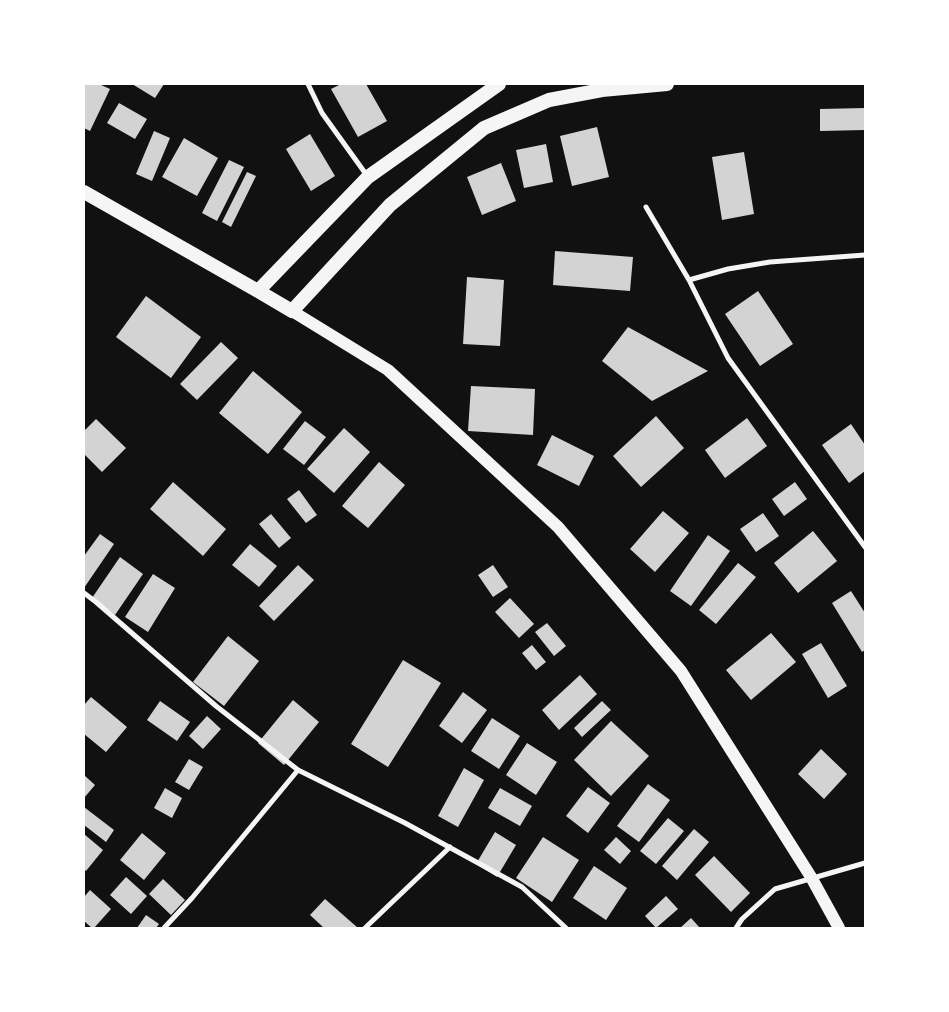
<!DOCTYPE html>
<html>
<head>
<meta charset="utf-8">
<style>
  body { margin:0 }
  #map { position:relative; width:949px; height:1012px; overflow:hidden; background:#111; font-family:"Archivo Narrow",sans-serif }
  canvas { display:block }
  .frame { position:absolute; inset:0; border:85px solid #fff; pointer-events:none }
</style>
</head>
<body>
<div id="map">
<canvas width="949" height="1012"></canvas>
<div class="frame"></div>
</div>
<script>
const ctx = document.querySelector('canvas').getContext('2d');
ctx.lineJoin = 'round';
function paint(path, color) { ctx.fillStyle = color; ctx.fill(path, 'evenodd'); }
const toPath = rows => new Path2D(rows.map(r => 'M' + r).join(''));
function strokePath(path, color, width, dash) { ctx.strokeStyle = color; ctx.lineWidth = width; ctx.lineCap = dash ? 'butt' : 'round'; ctx.setLineDash(dash || []); ctx.stroke(path); }
paint(toPath([
  [84,84,99,84,110,89,90,131,84,128],
  [132,84,164,84,155,98],
  [341,84,366,84,387,121,358,137,331,89],
  [119,103,147,119,135,139,107,123],
  [865,108,865,130,820,131,820,109],
  [597,127,609,177,572,186,560,136],
  [154,131,170,138,152,181,136,174],
  [310,134,335,176,311,191,286,149],
  [184,138,218,158,197,196,162,177],
  [546,144,553,182,524,188,516,150],
  [744,152,754,214,722,220,712,157],
  [229,160,244,167,217,221,202,213],
  [501,163,516,201,482,215,467,177],
  [247,172,256,176,231,227,222,222],
  [555,251,633,257,630,291,553,285],
  [467,277,504,280,500,346,463,344],
  [758,291,793,344,760,366,725,314],
  [146,296,201,337,171,378,116,337],
  [628,327,708,371,652,401,602,361],
  [221,342,238,358,197,400,180,384],
  [253,371,302,412,268,454,219,413],
  [471,386,535,389,533,435,468,431],
  [656,416,684,448,641,487,613,456],
  [747,418,767,446,725,478,705,450],
  [96,419,126,448,102,472,84,454,84,431],
  [305,421,326,437,304,465,283,449],
  [851,424,865,445,865,471,849,483,822,445],
  [344,428,370,452,334,493,307,469],
  [552,435,594,456,579,486,537,465],
  [379,462,405,485,368,528,342,506],
  [173,482,226,529,203,556,150,509],
  [795,482,807,499,784,516,772,499],
  [299,490,317,515,306,523,287,499],
  [663,511,689,533,655,572,630,549],
  [763,513,779,536,756,552,740,529],
  [271,514,291,538,279,548,259,524],
  [813,531,837,561,798,593,774,563],
  [100,534,114,544,84,588,84,556],
  [708,535,730,551,691,606,670,591],
  [250,544,277,566,259,587,232,565],
  [120,557,143,574,115,615,92,598],
  [738,563,756,577,716,624,699,610],
  [298,565,314,580,274,621,259,606],
  [493,565,508,587,493,597,478,575],
  [153,574,175,588,148,632,125,617],
  [851,591,865,613,865,650,862,652,832,603],
  [510,598,534,624,519,638,495,612],
  [547,623,566,646,554,656,535,632],
  [771,633,796,662,751,700,726,670],
  [228,636,259,661,224,706,193,682],
  [821,643,847,686,828,698,802,654],
  [532,645,546,662,536,670,522,653],
  [403,660,441,683,388,767,351,744],
  [580,675,597,694,559,730,542,710],
  [463,692,487,710,462,743,439,726],
  [91,697,127,727,106,752,84,734,84,705],
  [293,700,319,722,284,765,258,743],
  [160,701,190,722,177,741,147,720],
  [602,701,611,710,582,737,574,728],
  [207,716,221,729,203,749,189,736],
  [492,718,520,736,499,769,471,751],
  [611,721,649,756,611,796,574,760],
  [527,743,557,762,536,795,506,775],
  [821,749,847,774,824,799,798,774],
  [189,759,203,767,189,790,175,782],
  [464,768,484,780,458,827,438,816],
  [84,775,95,785,84,798],
  [648,784,670,800,639,842,617,826],
  [588,787,610,803,588,833,566,816],
  [165,788,182,798,172,818,154,808],
  [500,788,532,806,520,826,488,808],
  [84,807,114,830,106,842,84,825],
  [668,818,684,831,656,864,640,851],
  [694,829,709,842,677,880,662,866],
  [495,832,516,845,497,877,476,864],
  [142,833,166,853,144,880,120,860],
  [84,834,103,850,86,871,84,869],
  [543,837,579,860,552,902,516,878],
  [616,837,631,851,620,864,604,850],
  [714,856,750,893,731,912,695,875],
  [594,866,627,888,606,920,573,898],
  [126,877,147,896,131,914,110,895],
  [163,879,185,900,171,915,149,894],
  [90,890,111,909,94,928,92,928,84,921,84,897],
  [666,896,678,909,656,928,645,916],
  [325,899,358,928,324,928,310,915],
  [146,915,159,924,156,928,137,928],
  [691,918,700,928,680,928]
]), '#d3d3d3');
strokePath(toPath([
  [308,84,322,113,368,177],
  [646,207,689,280,728,358,865,547],
  [689,280,728,269,770,262,865,255],
  [84,593,96,602,216,706,298,770,405,823,522,887,566,928],
  [164,928,192,898,298,770],
  [365,928,450,847],
  [736,928,742,919,775,889,865,863]
]), '#f5f5f5', 5);
strokePath(toPath([
  [292,311,388,370,558,527,681,671,811,877,839,928]
]), '#f5f5f5', 12);
strokePath(toPath([
  [84,192,258,291,292,311,390,205,484,128,549,100,602,90,667,84],
  [258,291,368,177,499,84]
]), '#f5f5f5', 14);
</script>
</body>
</html>
